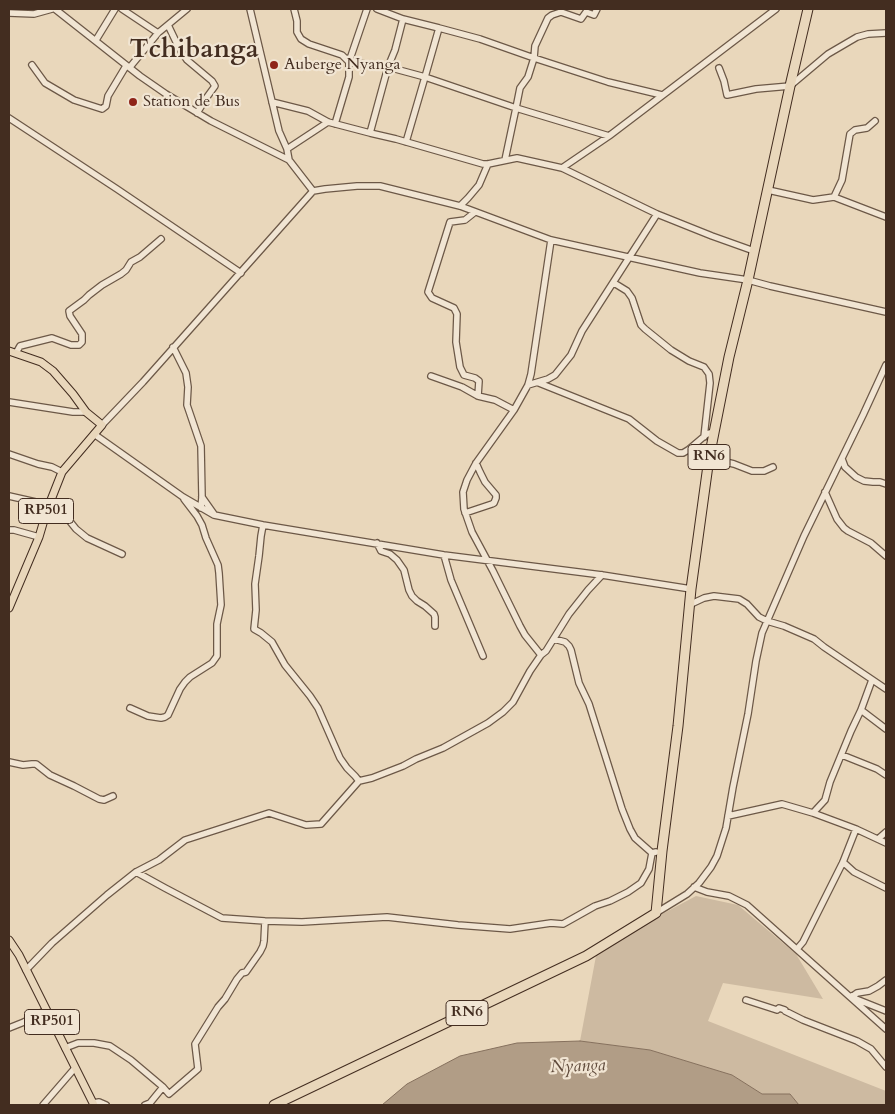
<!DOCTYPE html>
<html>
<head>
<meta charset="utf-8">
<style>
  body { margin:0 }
  #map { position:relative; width:895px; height:1114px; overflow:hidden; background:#e9d7bb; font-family:Cardo,serif }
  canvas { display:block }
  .frame { position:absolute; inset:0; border:10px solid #432d20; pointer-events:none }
</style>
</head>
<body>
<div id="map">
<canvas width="895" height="1114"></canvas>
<div class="frame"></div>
</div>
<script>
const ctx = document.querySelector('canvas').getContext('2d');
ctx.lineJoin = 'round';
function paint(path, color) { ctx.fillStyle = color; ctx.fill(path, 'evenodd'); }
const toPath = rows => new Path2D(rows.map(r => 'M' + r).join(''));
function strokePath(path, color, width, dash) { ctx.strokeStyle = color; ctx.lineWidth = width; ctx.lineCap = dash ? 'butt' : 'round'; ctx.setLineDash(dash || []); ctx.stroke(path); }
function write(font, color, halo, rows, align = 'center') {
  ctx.font = font + ' Cardo,serif'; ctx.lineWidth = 4.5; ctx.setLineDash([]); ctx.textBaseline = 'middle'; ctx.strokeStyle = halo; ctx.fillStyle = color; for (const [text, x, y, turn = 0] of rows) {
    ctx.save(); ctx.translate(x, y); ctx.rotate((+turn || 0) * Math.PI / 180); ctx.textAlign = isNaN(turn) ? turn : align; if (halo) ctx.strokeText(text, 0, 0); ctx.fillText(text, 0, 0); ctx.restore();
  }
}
paint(toPath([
  [696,896,738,905,796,954,823,999,723,983,708,1021,886,1091,886,1105,799,1105,790,1094,762,1094,732,1075,650,1050,580,1041,596,956,636,928]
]), '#cdbaa1');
const water = toPath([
  [580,1041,650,1050,732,1075,762,1094,790,1094,799,1105,382,1105,407,1084,460,1056,517,1043,580,1041]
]);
paint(water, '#b19d86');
strokePath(water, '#85705d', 1);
const minor = toPath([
  [55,9,140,76,166,94,211,121,289,160],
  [122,9,158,33],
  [250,9,279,131,287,149,289,160,313,191],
  [294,9,297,21,297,32,301,39,309,44,342,55,349,62,349,77,335,124],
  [367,9,349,62,388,67,395,50,403,19],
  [597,9,594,15,586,12,581,19,561,12,552,15,548,18,535,46,534,58,608,82,662,95],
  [9,13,34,14,52,9],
  [168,25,179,48,187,60,212,81,215,86,207,97,197,113],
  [439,28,480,39,534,58,528,77,520,88,516,108,609,136],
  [96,40,115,9],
  [32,65,45,83,74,100,102,109,106,106,108,96,126,66],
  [130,67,158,33,187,9],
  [719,68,724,81,727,95,756,89,790,86,828,54,857,37,868,34,886,33],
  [272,102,308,111,328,122,370,133,396,139,483,164,488,164,517,158,562,168,657,214,712,236,754,251],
  [9,118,117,189,241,273],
  [370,133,388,67,425,77,439,28,403,19,377,9],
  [406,142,425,77,516,108,505,160],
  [287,149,328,122],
  [562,168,609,136,776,9],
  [768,190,813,200,834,197,886,217],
  [834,197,842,180,850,134,855,130,867,128,875,121],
  [460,206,468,198,479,185,488,164],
  [475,212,465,220,450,222,428,292,432,298,454,308,457,314,456,342,460,367,464,375,475,378,479,381,478,396],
  [614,283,627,291,632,298,641,325,645,329,671,350,689,361,704,367,709,374,710,383,704,437],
  [173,347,186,373,188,387,187,405,201,446,202,497,201,508],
  [16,353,20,346,52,338,71,345,79,345,82,342,82,334,70,316,69,311,84,300,89,295,102,285,121,274,126,270,131,262,140,257,161,239],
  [431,376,462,387,478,396,495,400,514,410],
  [539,383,629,419,657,441,678,453,683,453,688,450,707,434,714,432],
  [528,385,548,379,555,375,571,355,582,331,657,214],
  [9,402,73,412,86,412],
  [102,425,143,382,313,191,325,189,357,186,380,186,460,206,551,240,700,273,748,280,770,286,886,312],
  [94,434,183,497,214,515,263,525,444,555,602,575,691,589],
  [9,454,38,464,52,467,62,472],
  [709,458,734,464,752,471,764,471,773,467],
  [842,459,845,467,856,477,864,481,873,482,880,482,886,484],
  [825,492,837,519,844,528,848,531,871,543,886,556],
  [9,496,49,505],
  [202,497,214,514],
  [47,510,64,514,76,529,87,538,122,554],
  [465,513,492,504,494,503,496,498,496,495,485,482,480,472,476,463],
  [263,525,261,536,259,556,255,584,256,610,254,629,261,633,272,642,285,665,310,696,318,708,340,758,347,768,355,776,359,781],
  [9,530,14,530,39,537],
  [377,543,381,551,390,554,397,560,404,570,409,590,412,596,417,601,425,606,434,614,435,617,435,626],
  [444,555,451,580,483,656],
  [689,605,704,598,714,596,739,599,747,604,759,617,767,621,784,626,814,639,824,647,886,689],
  [554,639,565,642,569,646,571,650,579,683,589,704,622,809,630,829,635,838,652,853,656,852],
  [541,655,525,635,520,626,493,571,472,532,464,509,463,492,467,480,476,463,514,410,528,385,531,374,551,240],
  [130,708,148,716,161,718,165,717,168,715,180,689,185,682,190,677,212,663,217,656,217,624,221,605,219,573,218,565,206,538,202,525,197,516,184,499],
  [861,710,886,729],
  [842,755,877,769,886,775],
  [9,762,23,765,32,764,36,764,50,775,74,786,99,799,104,800,113,796],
  [813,813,856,829,886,843],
  [728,816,782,804,813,813,825,800,830,782,851,731,861,710,872,680],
  [878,839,886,832],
  [843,862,854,872,886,888],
  [136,872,165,888,222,918,265,921,302,922,387,917,458,925,510,929,551,923,563,924,595,906,610,901,628,892,641,883,649,869,652,853],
  [694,887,707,892,729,896,747,905,886,1029],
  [656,913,687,894,699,883,711,867,717,856,726,828,733,787,748,714,756,661,762,633,804,536,863,415,886,365],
  [797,949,803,942,843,862,856,829],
  [26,970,52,943,107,895,136,872,159,860,185,840,269,813,306,825,321,824,359,781,372,778,403,766,416,759,443,748,488,723,503,712,513,702,530,671,541,655,546,651,569,614,588,590,602,575],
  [852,996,856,999,886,1011],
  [853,996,857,993,869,991,878,986,886,980],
  [746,1000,777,1010,779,1008,785,1010,785,1011,803,1020,857,1041,871,1049,886,1067],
  [9,1028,24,1022,46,1010],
  [65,1048,78,1043,94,1043,110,1046,131,1060,163,1087,169,1094,198,1069,195,1044,218,1007,225,999,237,979,242,973,246,972,260,952,263,946,264,941,265,921],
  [93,1103,99,1102,106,1105],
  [43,1105,75,1068],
  [145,1105,150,1103,163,1087]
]);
const major = toPath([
  [9,351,41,362,53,371,73,394,86,412,102,425,62,472,47,510,39,537,9,608],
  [9,940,19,955,94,1105]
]);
const highway = toPath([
  [274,1105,586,956,656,913,662,851,678,726,691,589,709,458,729,357,748,280,790,86,808,9]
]);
strokePath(minor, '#6c5847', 8);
strokePath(major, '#432d20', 9);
strokePath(highway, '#432d20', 11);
strokePath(minor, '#f1e5d3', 5.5);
strokePath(major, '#e9d7bb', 7);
strokePath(highway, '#e9d7bb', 9);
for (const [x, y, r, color] of [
  [274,65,5,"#8f2418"],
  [133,102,5,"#8f2418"]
]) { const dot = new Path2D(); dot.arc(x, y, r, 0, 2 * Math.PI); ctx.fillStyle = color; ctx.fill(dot); strokePath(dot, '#f1e5d3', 2); }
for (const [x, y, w] of [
  [709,457,42],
  [46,511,55],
  [467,1013,42],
  [52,1022,55]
]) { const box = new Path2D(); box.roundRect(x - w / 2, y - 12.5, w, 25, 4); ctx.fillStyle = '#f1e5d3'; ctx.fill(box); strokePath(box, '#432d20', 1); }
write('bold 15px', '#432d20', null, [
  ["RN6",709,457],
  ["RP501",46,511],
  ["RN6",467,1013],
  ["RP501",52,1022]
]);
write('16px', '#432d20', '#f1e5d3', [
  ["Auberge Nyanga",284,65],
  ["Station de Bus",143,102]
], 'left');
write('italic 18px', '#5e493a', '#f1e5d3', [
  ["Nyanga",578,1067,-2]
]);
write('bold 26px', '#432d20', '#f1e5d3', [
  ["Tchibanga",194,51]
]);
</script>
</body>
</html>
